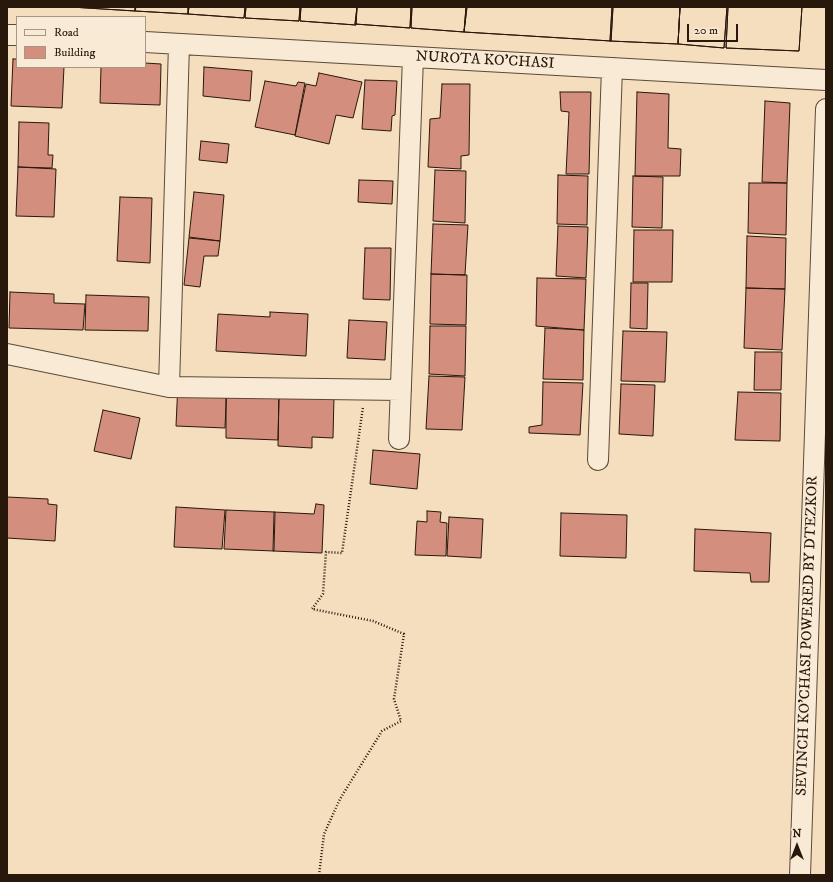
<!DOCTYPE html>
<html>
<head>
<meta charset="utf-8">
<style>
  body { margin:0 }
  #map { position:relative; width:833px; height:882px; overflow:hidden; background:#f5debe; font-family:"IM FELL DW Pica",serif }
  canvas { display:block }
  .frame { position:absolute; inset:0; border:8px solid #28180c; pointer-events:none }
  .legend { position:absolute; left:16px; top:16px; width:130px; height:52px; box-sizing:border-box; background:#f8ead5; border:1px solid #a59685; margin:0; padding:5px 7px; list-style:none; font-size:12px; color:#28180c }
  .legend li { display:flex; align-items:center; gap:8px; height:20px }
  .legend b { width:20px; border:1px solid #a59685 }
  .north { position:absolute; left:777px; top:826px; width:40px; height:40px; -webkit-text-stroke:3px #f8ead5; paint-order:stroke; rotate:0deg; font-size:11px; font-weight:700; line-height:16px; text-align:center; color:#28180c }
  .north::after { content:''; display:block; margin:auto; width:14px; height:18px; background:#28180c; clip-path:polygon(50% 0,100% 100%,50% 72%,0 100%) }
  .scale { position:absolute; left:687px; top:24px; width:51px; height:18px; box-sizing:border-box; border:2px solid #28180c; border-top:0; padding-left:5px; font-size:12px; line-height:14px; white-space:nowrap; color:#28180c; -webkit-text-stroke:3px #f8ead5; paint-order:stroke }
</style>
</head>
<body>
<div id="map">
<canvas width="833" height="882"></canvas>
<div class="frame"></div>
<ul class="legend">
<li><b style="height:5px;background:#f8ead5"></b>Road</li>
<li><b style="height:11px;background:#d48e7d"></b>Building</li>
</ul>
<div class="north">N</div>
<div class="scale">20 m</div>
</div>
<script>
const ctx = document.querySelector('canvas').getContext('2d');
ctx.lineJoin = 'round';
function paint(path, color) { ctx.fillStyle = color; ctx.fill(path, 'evenodd'); }
const toPath = rows => new Path2D(rows.map(r => 'M' + r).join(''));
function strokePath(path, color, width, dash) { ctx.strokeStyle = color; ctx.lineWidth = width; ctx.lineCap = dash ? 'butt' : 'round'; ctx.setLineDash(dash || []); ctx.stroke(path); }
function write(font, color, halo, rows, align = 'center') {
  ctx.font = font + ' "IM FELL DW Pica",serif'; ctx.lineWidth = 4; ctx.setLineDash([]); ctx.textBaseline = 'middle'; ctx.strokeStyle = halo; ctx.fillStyle = color; for (const [text, x, y, turn = 0] of rows) {
    ctx.save(); ctx.translate(x, y); ctx.rotate((+turn || 0) * Math.PI / 180); ctx.textAlign = isNaN(turn) ? turn : align; if (halo) ctx.strokeText(text, 0, 0); ctx.fillText(text, 0, 0); ctx.restore();
  }
}
const building = toPath([
  [71,7,135,7,135,11,71,7],
  [71,7,135,7,135,11,71,7],
  [136,7,188,7,188,14,135,11,136,7],
  [136,7,188,7,188,14,135,11,136,7],
  [189,7,245,7,244,18,188,14,189,7],
  [189,7,245,7,244,18,188,14,189,7],
  [246,7,300,7,299,21,245,18,246,7],
  [246,7,300,7,299,21,245,18,246,7],
  [301,7,357,7,356,25,300,21,301,7],
  [301,7,357,7,356,25,300,21,301,7],
  [357,7,411,7,410,28,355,24,357,7],
  [357,7,411,7,410,28,355,24,357,7],
  [412,7,466,7,464,32,411,28,412,7],
  [412,7,466,7,464,32,411,28,412,7],
  [467,7,613,7,611,41,464,32,467,7],
  [467,7,613,7,611,41,464,32,467,7],
  [612,7,680,7,678,44,610,41,612,7],
  [612,7,680,7,678,44,610,41,612,7],
  [680,7,727,7,724,48,678,44,680,7],
  [680,7,727,7,724,48,678,44,680,7],
  [728,7,802,7,799,51,726,48,728,7],
  [728,7,802,7,799,51,726,48,728,7],
  [13,59,17,59,17,67,64,67,62,108,11,106,13,59],
  [145,63,161,64,160,105,100,103,101,67,145,67,145,63],
  [204,67,252,71,250,101,203,96,204,67],
  [319,73,362,82,353,118,336,115,329,144,295,136,306,84,316,86,319,73],
  [365,80,397,81,395,115,392,116,391,131,362,129,365,80],
  [265,81,296,86,298,82,305,83,295,135,255,127,265,81],
  [442,84,470,84,469,155,461,156,461,169,428,167,430,119,440,118,442,84],
  [560,92,591,92,589,174,566,174,569,112,561,111,560,92],
  [637,92,669,94,668,148,681,149,680,176,635,176,637,92],
  [765,101,790,103,787,183,762,182,765,101],
  [19,122,49,123,48,155,53,155,52,168,18,167,19,122],
  [201,141,229,144,227,163,199,160,201,141],
  [18,167,56,169,54,217,16,216,18,167],
  [435,170,466,171,465,223,433,221,435,170],
  [558,175,588,176,587,225,557,224,558,175],
  [633,176,663,177,662,228,632,227,633,176],
  [359,180,393,181,392,204,358,202,359,180],
  [749,183,787,183,786,235,748,233,749,183],
  [194,192,224,195,220,241,189,237,194,192],
  [120,197,152,198,150,263,117,261,120,197],
  [433,224,468,225,465,275,431,274,433,224],
  [558,226,588,227,586,278,556,276,558,226],
  [634,230,673,230,672,282,633,282,634,230],
  [747,236,786,238,785,289,746,288,747,236],
  [189,238,220,241,218,256,204,256,200,287,184,285,189,238],
  [365,248,391,248,390,300,363,299,365,248],
  [431,274,467,275,466,325,430,324,431,274],
  [537,278,586,279,584,330,536,326,537,278],
  [631,283,648,283,647,329,630,328,631,283],
  [746,288,785,289,782,350,744,348,746,288],
  [10,292,54,294,54,303,85,304,83,330,9,328,10,292],
  [86,295,149,297,148,331,85,330,86,295],
  [270,312,308,314,306,356,216,351,218,314,270,317,270,312],
  [349,320,387,322,385,360,347,358,349,320],
  [430,326,466,326,465,376,429,374,430,326],
  [545,328,584,330,583,380,543,379,545,328],
  [623,331,667,332,665,382,621,381,623,331],
  [755,352,782,352,781,390,754,390,755,352],
  [429,376,465,377,462,430,426,429,429,376],
  [178,382,227,384,225,428,176,426,178,382],
  [543,382,583,383,580,435,529,433,529,427,542,425,543,382],
  [621,384,655,385,653,436,619,434,621,384],
  [226,392,279,394,278,440,226,438,226,392],
  [738,392,781,393,780,441,735,440,738,392],
  [279,394,334,396,333,438,312,437,312,448,278,446,279,394],
  [103,410,140,418,131,459,94,451,103,410],
  [373,450,420,454,417,489,370,484,373,450],
  [7,497,48,499,48,504,57,505,55,541,7,538,7,497],
  [316,504,324,505,322,553,273,551,274,512,314,514,316,504],
  [176,507,225,510,222,549,174,547,176,507],
  [226,510,275,512,274,551,224,549,226,510],
  [427,511,441,512,440,522,447,523,446,556,415,555,417,521,427,522,427,511],
  [561,513,627,515,626,558,560,556,561,513],
  [449,517,483,519,481,558,447,556,449,517],
  [695,529,771,533,769,582,751,582,750,573,694,571,695,529]
]);
paint(building, '#d48e7d');
strokePath(building, '#28180c', 1);
const minor = toPath([
  [7,35,17,35],
  [145,42,826,80],
  [7,354,169,387,401,390],
  [169,387,179,44],
  [399,439,413,57],
  [598,460,612,68],
  [800,875,826,109]
]);
strokePath(minor, '#5b4a38', 22);
strokePath(toPath([
  [319,875,324,834,340,799,382,731,401,721,394,699,404,634,373,621,312,609,323,594,326,552,342,553,363,407]
]), '#28180c', 2.5, [1, 2]);
strokePath(minor, '#f8ead5', 20);
write('15px', '#28180c', '#f8ead5', [
  ["NUROTA KO'CHASI",485,61,3],
  ["SEVINCH KO'CHASI POWERED BY DTEZKOR",808,636,-88]
]);
</script>
</body>
</html>
